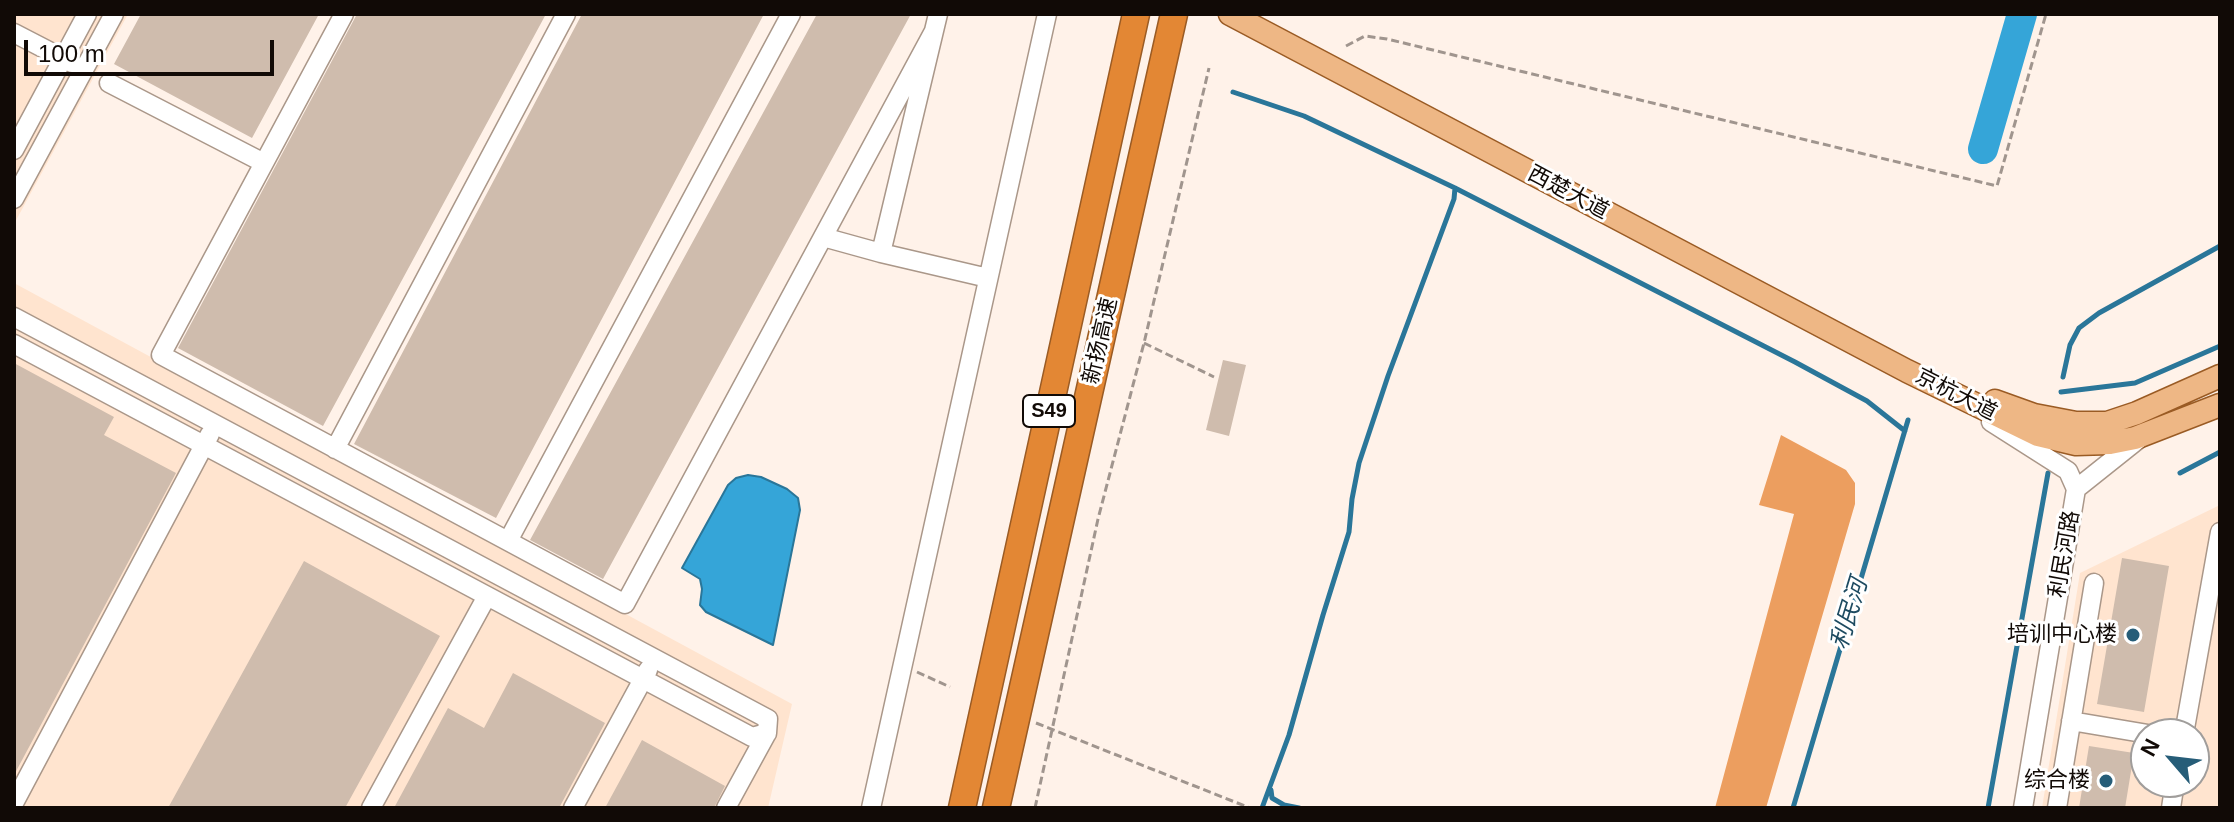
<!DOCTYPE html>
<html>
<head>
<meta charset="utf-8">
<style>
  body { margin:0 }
  #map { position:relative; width:2234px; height:822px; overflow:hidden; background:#fff2e9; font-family:Arial,sans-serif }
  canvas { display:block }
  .frame { position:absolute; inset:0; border:16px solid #110a06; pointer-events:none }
  .north { position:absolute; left:2130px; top:718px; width:80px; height:80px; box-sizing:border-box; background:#fff; border:2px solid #a09d9b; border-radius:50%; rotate:298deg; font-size:22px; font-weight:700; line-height:32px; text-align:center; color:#110a06 }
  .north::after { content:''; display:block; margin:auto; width:28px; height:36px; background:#265d78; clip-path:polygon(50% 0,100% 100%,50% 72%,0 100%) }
  .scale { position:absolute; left:24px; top:40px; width:250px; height:36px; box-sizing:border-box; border:4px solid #110a06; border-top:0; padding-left:10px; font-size:24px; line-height:28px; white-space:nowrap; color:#110a06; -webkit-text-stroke:6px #fff; paint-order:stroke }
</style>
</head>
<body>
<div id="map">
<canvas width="2234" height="822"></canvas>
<div class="frame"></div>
<div class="north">N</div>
<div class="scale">100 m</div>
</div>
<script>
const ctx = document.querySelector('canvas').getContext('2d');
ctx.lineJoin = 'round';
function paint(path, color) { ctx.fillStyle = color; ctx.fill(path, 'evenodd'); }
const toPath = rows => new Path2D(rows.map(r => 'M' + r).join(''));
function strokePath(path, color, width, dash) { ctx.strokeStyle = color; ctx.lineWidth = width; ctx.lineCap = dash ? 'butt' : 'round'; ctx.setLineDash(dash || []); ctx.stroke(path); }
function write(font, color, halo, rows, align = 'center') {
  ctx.font = font + ' Arial,"Noto Sans SC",sans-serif'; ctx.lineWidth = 6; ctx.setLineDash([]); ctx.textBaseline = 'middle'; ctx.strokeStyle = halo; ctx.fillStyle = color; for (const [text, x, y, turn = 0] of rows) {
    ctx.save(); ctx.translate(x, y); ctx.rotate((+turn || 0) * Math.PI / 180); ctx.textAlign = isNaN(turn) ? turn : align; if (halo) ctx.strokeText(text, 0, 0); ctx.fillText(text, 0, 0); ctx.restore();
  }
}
paint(toPath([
  [14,14,128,14,14,224],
  [14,283,792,704,768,808,14,808],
  [2220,505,2220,808,2042,808,2080,573],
  [2146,734,2194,734,2194,782,2146,782]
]), '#ffe4cf');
paint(toPath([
  [1781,435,1846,470,1855,483,1855,504,1766,808,1715,808,1794,514,1759,505]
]), '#ec9e5f');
const water = toPath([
  [748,475,761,477,787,489,798,498,800,510,773,645,706,612,700,605,702,589,700,579,682,568,728,485,736,478,748,475]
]);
paint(water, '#35a5d8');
strokePath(water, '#2a7699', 2);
strokePath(toPath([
  [1233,92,1304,116,1455,188,1795,362,1867,401,1905,431],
  [2063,377,2070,345,2079,328,2099,313,2220,246],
  [2061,392,2135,383,2220,346],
  [2180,473,2220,452],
  [1271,790,1272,798,1284,805,1299,808],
  [1262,808,1289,735,1323,615,1349,532,1352,499,1359,463,1388,376,1454,199,1455,188],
  [1793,808,1908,420],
  [1988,808,2048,473]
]), '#2a7699', 5);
strokePath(toPath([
  [1983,149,2022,14]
]), '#35a5d8', 30);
paint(toPath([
  [141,14,319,14,252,138,114,64],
  [357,14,546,14,323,426,178,348],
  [582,14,764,14,496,518,354,444],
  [817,14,911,14,603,579,530,540],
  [1223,360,1246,365,1229,436,1206,430],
  [14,363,114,417,104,435,176,473,14,775],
  [2122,558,2169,566,2144,712,2097,704],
  [304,561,440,636,345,808,168,808],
  [513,673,605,723,559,808,394,808,448,708,484,728],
  [642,740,725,786,714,808,605,808],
  [2089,746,2134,753,2125,808,2079,808]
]), '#cfbcad');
const minor = toPath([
  [344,14,161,355,625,604,934,31],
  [14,33,72,63],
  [109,83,264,163],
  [14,150,87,14],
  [14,199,114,14],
  [823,237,881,253,988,278],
  [881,253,938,14],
  [14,317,768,719,767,733,752,737,14,344],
  [1991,422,2068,471,2076,489,2023,808],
  [335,449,566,14],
  [2076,489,2140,438],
  [508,541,791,14],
  [2071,721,2148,734],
  [2184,734,2220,532],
  [14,803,210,434],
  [371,808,487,596],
  [573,808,648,670],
  [726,808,767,733],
  [871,808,1047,14],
  [2057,808,2094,583],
  [2171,808,2175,782]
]);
const major = toPath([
  [1230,14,1907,371,2038,435,2076,444,2110,443,2135,438,2220,405],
  [1995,401,2034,415,2076,423,2107,423,2137,413,2220,376]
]);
const highway = toPath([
  [962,808,1136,14],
  [996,808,1174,14]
]);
strokePath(minor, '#aa9789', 21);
strokePath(major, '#9a5b24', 25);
strokePath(highway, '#9a5b24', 29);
strokePath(toPath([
  [1346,46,1365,36,1387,39,1997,186,2046,14],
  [1144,343,1214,377],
  [917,672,950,687],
  [1036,723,1250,808],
  [1035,808,1098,519,1144,343,1209,68]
]), '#a0958e', 3, [8, 4]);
strokePath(minor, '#fff', 18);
strokePath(major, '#eeb785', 22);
strokePath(highway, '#e38734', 26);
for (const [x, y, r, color] of [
  [2133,635,8,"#265d78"],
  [2106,781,8,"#265d78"]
]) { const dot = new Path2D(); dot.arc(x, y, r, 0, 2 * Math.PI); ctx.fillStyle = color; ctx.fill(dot); strokePath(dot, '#fff', 3); }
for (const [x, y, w] of [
  [1049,411,52]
]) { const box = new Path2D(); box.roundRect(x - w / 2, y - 16, w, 32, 6); ctx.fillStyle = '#fff'; ctx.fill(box); strokePath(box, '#110a06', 2); }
write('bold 20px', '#110a06', null, [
  ["S49",1049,411]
]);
write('22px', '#110a06', '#fff', [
  ["西楚大道",1568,193,28],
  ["新扬高速",1101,341,-77],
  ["京杭大道",1956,395,27],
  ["利民河路",2065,554,-80]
]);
write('22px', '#110a06', '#fff', [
  ["培训中心楼",2117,635],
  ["综合楼",2090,781]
], 'right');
write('italic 24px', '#1e4b61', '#fff', [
  ["利民河",1850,614,-73]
]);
</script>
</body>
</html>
